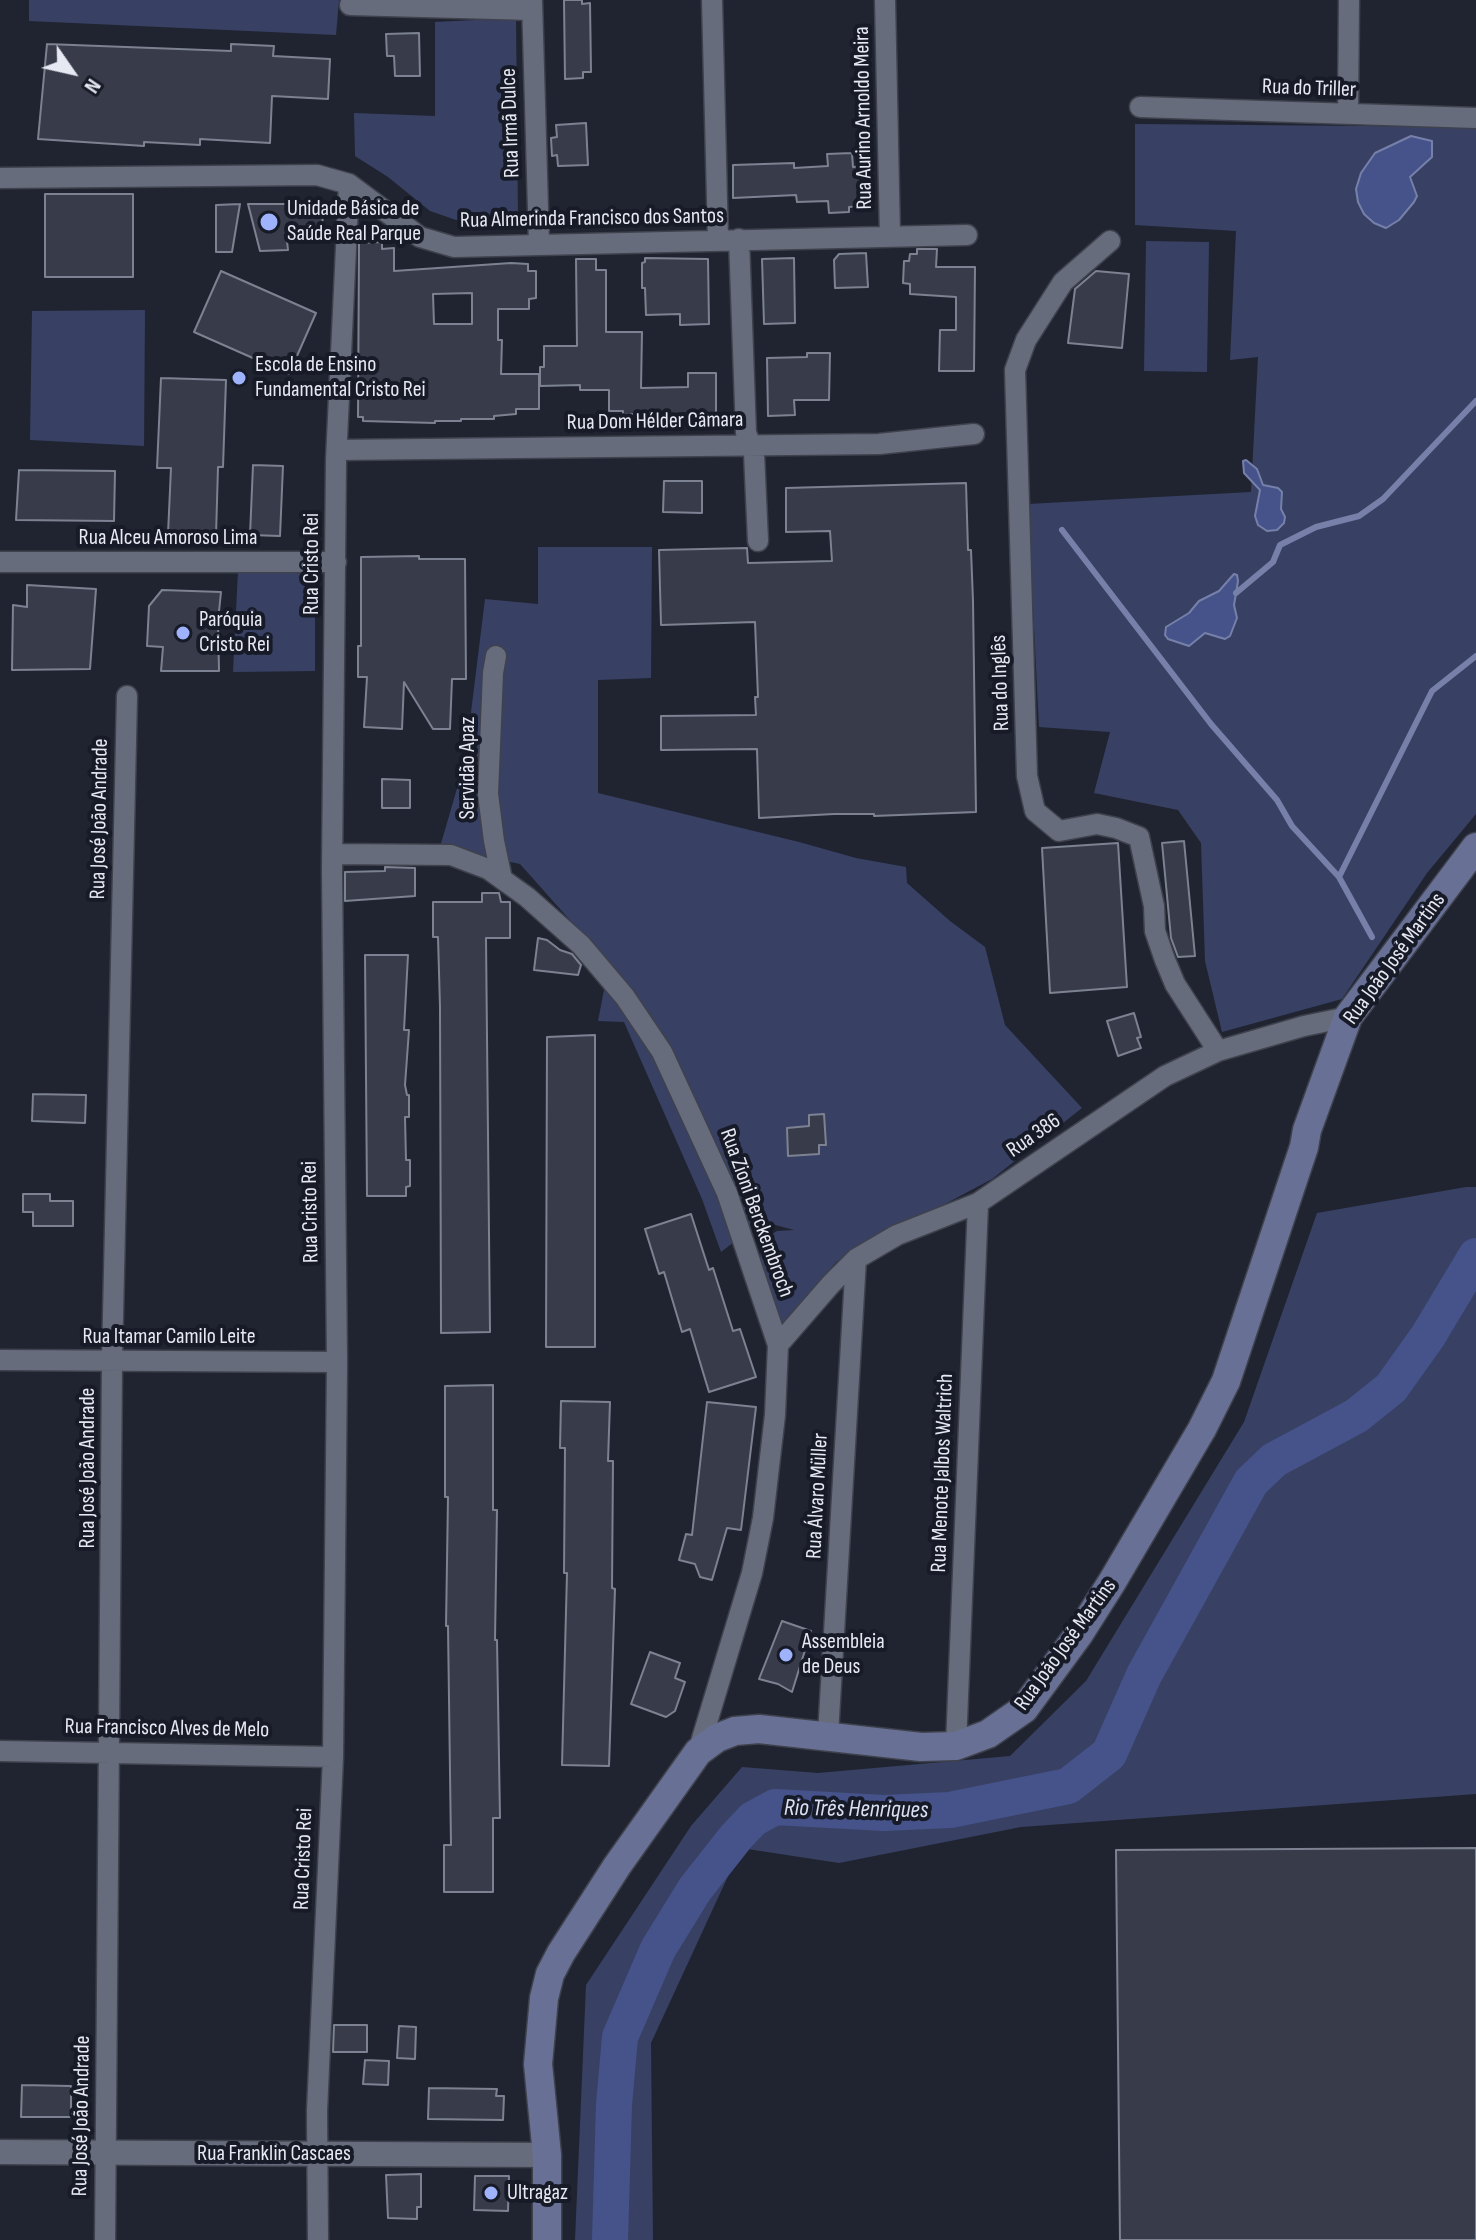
<!DOCTYPE html>
<html>
<head>
<meta charset="utf-8">
<style>
  body { margin:0 }
  #map { position:relative; width:1476px; height:2240px; overflow:hidden; background:#202431; font-family:"Sofia Sans Condensed",sans-serif }
  canvas { display:block }
  .north { position:absolute; left:32px; top:32px; width:80px; height:80px; -webkit-text-stroke:6px #171a27; paint-order:stroke; rotate:124deg; font-size:22px; font-weight:700; line-height:32px; text-align:center; color:#e6e9f2 }
  .north::after { content:''; display:block; margin:auto; width:28px; height:36px; background:#e6e9f2; clip-path:polygon(50% 0,100% 100%,50% 72%,0 100%) }
</style>
</head>
<body>
<div id="map">
<canvas width="1476" height="2240"></canvas>
<div class="north">N</div>
</div>
<script>
const ctx = document.querySelector('canvas').getContext('2d');
ctx.lineJoin = 'round';
function paint(path, color) { ctx.fillStyle = color; ctx.fill(path, 'evenodd'); }
const toPath = rows => new Path2D(rows.map(r => 'M' + r).join(''));
function strokePath(path, color, width, dash) { ctx.strokeStyle = color; ctx.lineWidth = width; ctx.lineCap = dash ? 'butt' : 'round'; ctx.setLineDash(dash || []); ctx.stroke(path); }
function write(font, color, halo, rows, align = 'center') {
  ctx.font = font + ' "Sofia Sans Condensed",sans-serif'; ctx.lineWidth = 8; ctx.setLineDash([]); ctx.textBaseline = 'middle'; ctx.strokeStyle = halo; ctx.fillStyle = color; for (const [text, x, y, turn = 0] of rows) {
    ctx.save(); ctx.translate(x, y); ctx.rotate((+turn || 0) * Math.PI / 180); ctx.textAlign = isNaN(turn) ? turn : align; if (halo) ctx.strokeText(text, 0, 0); ctx.fillText(text, 0, 0); ctx.restore();
  }
}
paint(toPath([
  [29,0,339,0,336,35,29,21],
  [516,18,518,221,456,220,430,211,388,177,355,156,354,113,435,116,435,22],
  [1135,124,1476,127,1476,814,1427,873,1342,999,1222,1032,1205,961,1201,843,1178,810,1094,793,1110,732,1039,727,1028,504,1251,492,1258,357,1230,360,1236,231,1135,225],
  [1146,241,1209,242,1207,372,1144,371],
  [145,310,144,446,30,440,32,311],
  [538,547,652,547,651,678,598,680,598,793,799,842,856,858,906,867,907,883,950,921,985,947,1005,1025,1082,1108,992,1179,836,1262,784,1326,779,1327,763,1277,759,1242,777,1231,794,1230,761,1221,721,1252,702,1199,624,1022,598,1021,609,964,520,864,440,847,465,761,485,599,538,604],
  [238,571,315,573,315,671,233,672],
  [1466,1187,1476,1187,1476,1794,1021,1827,839,1863,741,1848,651,2043,653,2240,575,2240,586,1985,691,1826,742,1767,818,1773,1010,1756,1086,1681,1244,1422,1317,1213]
]), '#384164');
const water = toPath([
  [1411,136,1432,141,1432,157,1410,177,1417,196,1414,202,1399,220,1386,228,1374,223,1364,214,1358,202,1356,189,1361,173,1375,153,1411,136],
  [1246,460,1257,469,1263,485,1278,488,1282,492,1281,509,1285,517,1284,523,1277,530,1267,531,1258,525,1255,516,1260,490,1244,473,1243,461,1246,460],
  [1234,574,1237,575,1238,581,1234,605,1237,618,1230,636,1225,639,1205,633,1189,646,1168,639,1165,635,1166,627,1189,613,1199,601,1219,591,1234,574]
]);
paint(water, '#46538a');
strokePath(water, '#7680a9', 2);
strokePath(toPath([
  [1062,530,1211,724,1277,800,1292,826,1339,877,1372,937],
  [1236,593,1273,562,1280,545,1316,527,1359,516,1383,499,1476,401],
  [1339,877,1432,691,1476,656]
]), '#7680a9', 6);
strokePath(toPath([
  [610,2240,614,2105,620,2037,658,1949,695,1889,736,1837,753,1819,775,1807,884,1813,950,1810,1068,1786,1109,1754,1144,1675,1251,1482,1274,1460,1356,1416,1391,1388,1428,1336,1476,1256]
]), '#46538a', 36);
const building = toPath([
  [564,0,582,0,582,4,590,3,591,72,583,72,583,78,565,79,564,0],
  [419,33,420,76,395,76,394,56,387,56,386,34,419,33],
  [47,44,231,51,231,44,274,46,273,56,330,59,328,99,272,96,270,143,200,139,200,145,144,142,144,146,38,139,47,44],
  [586,123,588,165,558,166,557,155,552,156,551,138,557,137,556,125,586,123],
  [852,153,853,167,865,166,866,198,861,199,862,206,849,207,849,212,829,213,828,201,797,202,796,195,733,198,733,165,794,163,794,168,828,166,827,154,852,153],
  [45,194,133,194,133,277,45,277,45,194],
  [240,204,232,252,216,252,216,205,240,204],
  [248,204,323,204,322,240,287,241,288,250,260,251,248,204],
  [382,242,382,249,394,248,394,271,511,263,528,264,528,271,536,271,536,298,529,299,529,309,498,309,498,340,502,340,501,374,539,374,539,409,516,409,516,414,494,416,494,419,461,419,461,421,435,421,435,423,363,421,363,417,358,417,359,243,382,242],
  [472,293,472,324,434,324,433,294,472,293],
  [917,249,937,249,936,267,975,267,974,371,939,371,940,330,956,330,956,297,910,294,910,284,903,283,904,261,909,261,910,254,917,254,917,249],
  [866,253,868,287,835,288,834,260,839,254,866,253],
  [645,258,708,259,709,324,680,325,680,314,646,315,645,288,642,288,642,263,645,262,645,258],
  [794,258,795,323,764,324,762,259,794,258],
  [576,259,596,259,596,270,606,270,606,332,642,332,641,388,688,387,688,373,716,373,716,419,684,419,684,415,623,414,623,411,609,411,609,390,580,390,580,385,540,386,540,367,544,367,544,346,577,346,576,259],
  [221,271,316,313,289,374,194,332,221,271],
  [1096,271,1129,274,1122,348,1068,343,1075,289,1096,271],
  [807,353,830,353,829,400,794,400,795,415,768,416,767,358,807,357,807,353],
  [161,378,226,380,223,467,218,467,216,536,168,534,171,468,157,468,161,378],
  [253,465,283,466,280,536,250,535,253,465],
  [19,470,115,471,114,521,16,520,19,470],
  [664,481,702,481,702,513,663,512,664,481],
  [966,483,968,550,971,550,973,601,976,812,874,816,874,814,834,814,759,818,757,749,661,750,661,716,756,715,755,697,758,697,755,622,661,625,659,550,747,548,748,563,832,561,830,531,786,532,786,488,966,483],
  [419,556,419,559,465,559,466,679,452,679,450,729,433,729,404,682,402,729,364,727,367,677,358,677,358,646,361,646,361,557,419,556],
  [27,585,96,589,90,669,12,670,13,605,27,607,27,585],
  [162,590,221,592,218,621,219,671,161,671,163,647,147,646,149,606,162,590],
  [382,779,410,780,410,808,382,808,382,779],
  [1184,841,1195,956,1178,957,1171,938,1162,843,1184,841],
  [1118,843,1127,987,1050,993,1042,848,1118,843],
  [385,867,415,868,415,896,345,901,345,872,385,871,385,867],
  [482,893,499,893,501,902,510,902,510,938,486,938,490,1332,441,1333,440,1007,438,937,433,937,433,902,482,902,482,893],
  [538,938,547,940,560,950,572,954,581,965,578,975,534,970,538,938],
  [365,955,408,955,404,1030,409,1030,405,1085,407,1095,409,1095,409,1117,405,1117,406,1160,410,1160,410,1186,406,1187,406,1196,367,1196,365,955],
  [1134,1013,1141,1037,1137,1038,1141,1048,1118,1056,1107,1021,1134,1013],
  [595,1035,595,1347,546,1347,547,1037,595,1035],
  [33,1094,86,1095,85,1123,32,1121,33,1094],
  [824,1114,826,1145,819,1145,819,1154,788,1156,787,1128,809,1126,809,1115,824,1114],
  [23,1194,50,1194,50,1201,73,1201,73,1226,33,1226,33,1212,23,1212,23,1194],
  [691,1214,709,1270,713,1268,733,1331,740,1329,756,1377,709,1392,690,1329,682,1332,664,1272,659,1274,645,1229,691,1214],
  [493,1385,493,1510,497,1510,495,1640,497,1640,500,1818,493,1818,493,1892,444,1892,444,1845,451,1845,448,1626,446,1626,448,1497,445,1497,445,1386,493,1385],
  [561,1401,610,1402,608,1461,613,1461,612,1588,615,1589,609,1766,562,1765,567,1573,564,1573,565,1448,560,1448,561,1401],
  [707,1402,756,1407,741,1530,727,1528,712,1580,700,1577,695,1564,679,1560,686,1534,692,1535,707,1402],
  [782,1621,811,1631,792,1692,778,1684,759,1679,782,1621],
  [650,1652,680,1663,675,1678,685,1682,675,1711,666,1717,631,1704,650,1652],
  [1476,1848,1476,2240,1120,2240,1116,1850,1476,1848],
  [334,2025,367,2025,367,2052,333,2052,334,2025],
  [399,2026,416,2027,415,2059,397,2058,399,2026],
  [365,2060,389,2061,388,2085,363,2084,365,2060],
  [22,2085,71,2086,71,2117,21,2117,22,2085],
  [429,2088,497,2089,496,2096,504,2096,503,2120,428,2119,429,2088],
  [421,2174,421,2207,417,2207,417,2219,388,2218,386,2175,421,2174],
  [475,2176,509,2176,508,2211,474,2210,475,2176]
]);
paint(building, '#383c4a');
strokePath(building, '#7d8292', 2);
const minor = toPath([
  [532,0,539,244],
  [712,0,718,239],
  [885,0,890,236],
  [350,5,532,10],
  [1140,107,1476,118],
  [1348,114,1349,0],
  [0,178,317,175,349,184,420,237,454,247,967,235],
  [739,239,746,433,754,453,758,541],
  [1110,241,1063,282,1026,340,1015,370,1027,776,1035,811,1059,831,1097,824,1116,828,1139,837,1154,906,1155,931,1165,960,1175,984,1218,1051],
  [337,450,879,444,974,434],
  [0,562,336,562],
  [496,656,493,673,488,794,494,841,502,879],
  [333,854,451,855,488,869,527,897,581,945,625,997,662,1052,727,1193,778,1345,775,1415,763,1518,752,1573,698,1752],
  [778,1345,831,1284,856,1259,897,1235,978,1203,1165,1076,1218,1051,1304,1026,1348,1017],
  [0,1360,337,1362],
  [828,1735,856,1259],
  [956,1746,978,1203],
  [0,1751,333,1757],
  [105,2240,112,1360,127,696],
  [318,2240,317,2111,333,1757,337,1362,332,870,336,460,349,184]
]);
const tertiary = toPath([
  [0,2152,547,2155]
]);
const secondary = toPath([
  [547,2240,547,2155,538,2064,544,1998,550,1974,561,1953,617,1866,698,1752,717,1738,735,1731,759,1729,921,1747,956,1746,988,1734,1024,1709,1079,1634,1112,1582,1202,1429,1226,1381,1304,1147,1307,1130,1348,1017,1476,847]
]);
strokePath(minor, '#3f424d', 23);
strokePath(tertiary, '#3f424d', 27);
strokePath(secondary, '#3f424d', 31);
strokePath(minor, '#676c7c', 20);
strokePath(tertiary, '#676c7c', 24);
strokePath(secondary, '#687195', 28);
for (const [x, y, r, color] of [
  [269,222,10,"#9fb3fd"],
  [239,378,8,"#9fb3fd"],
  [183,633,8,"#9fb3fd"],
  [786,1655,8,"#9fb3fd"],
  [491,2193,8,"#9fb3fd"]
]) { const dot = new Path2D(); dot.arc(x, y, r, 0, 2 * Math.PI); ctx.fillStyle = color; ctx.fill(dot); strokePath(dot, '#171a27', 3); }
write('22px', '#e6e9f2', '#171a27', [
  ["Rua do Triller",1309,89,2],
  ["Rua Aurino Arnoldo Meira",864,118,-91],
  ["Rua Irmã Dulce",511,123,-92],
  ["Rua Almerinda Francisco dos Santos",592,219,-1],
  ["Rua Dom Hélder Câmara",655,422,-1],
  ["Rua Alceu Amoroso Lima",168,538],
  ["Rua Cristo Rei",312,564,-90],
  ["Rua do Inglês",1001,683,-92],
  ["Servidão Apaz",468,768,-90],
  ["Rua José João Andrade",100,819,-89],
  ["Rua João José Martins",1395,959,-54],
  ["Rua 386",1034,1136,-35],
  ["Rua Cristo Rei",311,1212,-91],
  ["Rua Zioni Berckembroch",756,1213,70],
  ["Rua Itamar Camilo Leite",169,1337],
  ["Rua José João Andrade",88,1468,-90],
  ["Rua Menote Jalbos Waltrich",943,1473,-88],
  ["Rua Álvaro Müller",818,1496,-87],
  ["Rua João José Martins",1066,1645,-54],
  ["Rua Francisco Alves de Melo",167,1729,1],
  ["Rua Cristo Rei",304,1859,-88],
  ["Rua José João Andrade",82,2116,-89],
  ["Rua Franklin Cascaes",274,2154]
]);
write('22px', '#e6e9f2', '#171a27', [
  ["Unidade Básica de",287,209],
  ["Saúde Real Parque",287,234],
  ["Escola de Ensino",255,365],
  ["Fundamental Cristo Rei",255,390],
  ["Paróquia",199,620],
  ["Cristo Rei",199,645],
  ["Assembleia",802,1642],
  ["de Deus",802,1667],
  ["Ultragaz",507,2193]
], 'left');
write('italic 24px', '#dbe1f2', '#171a27', [
  ["Rio Três Henriques",856,1810,1]
]);
</script>
</body>
</html>
